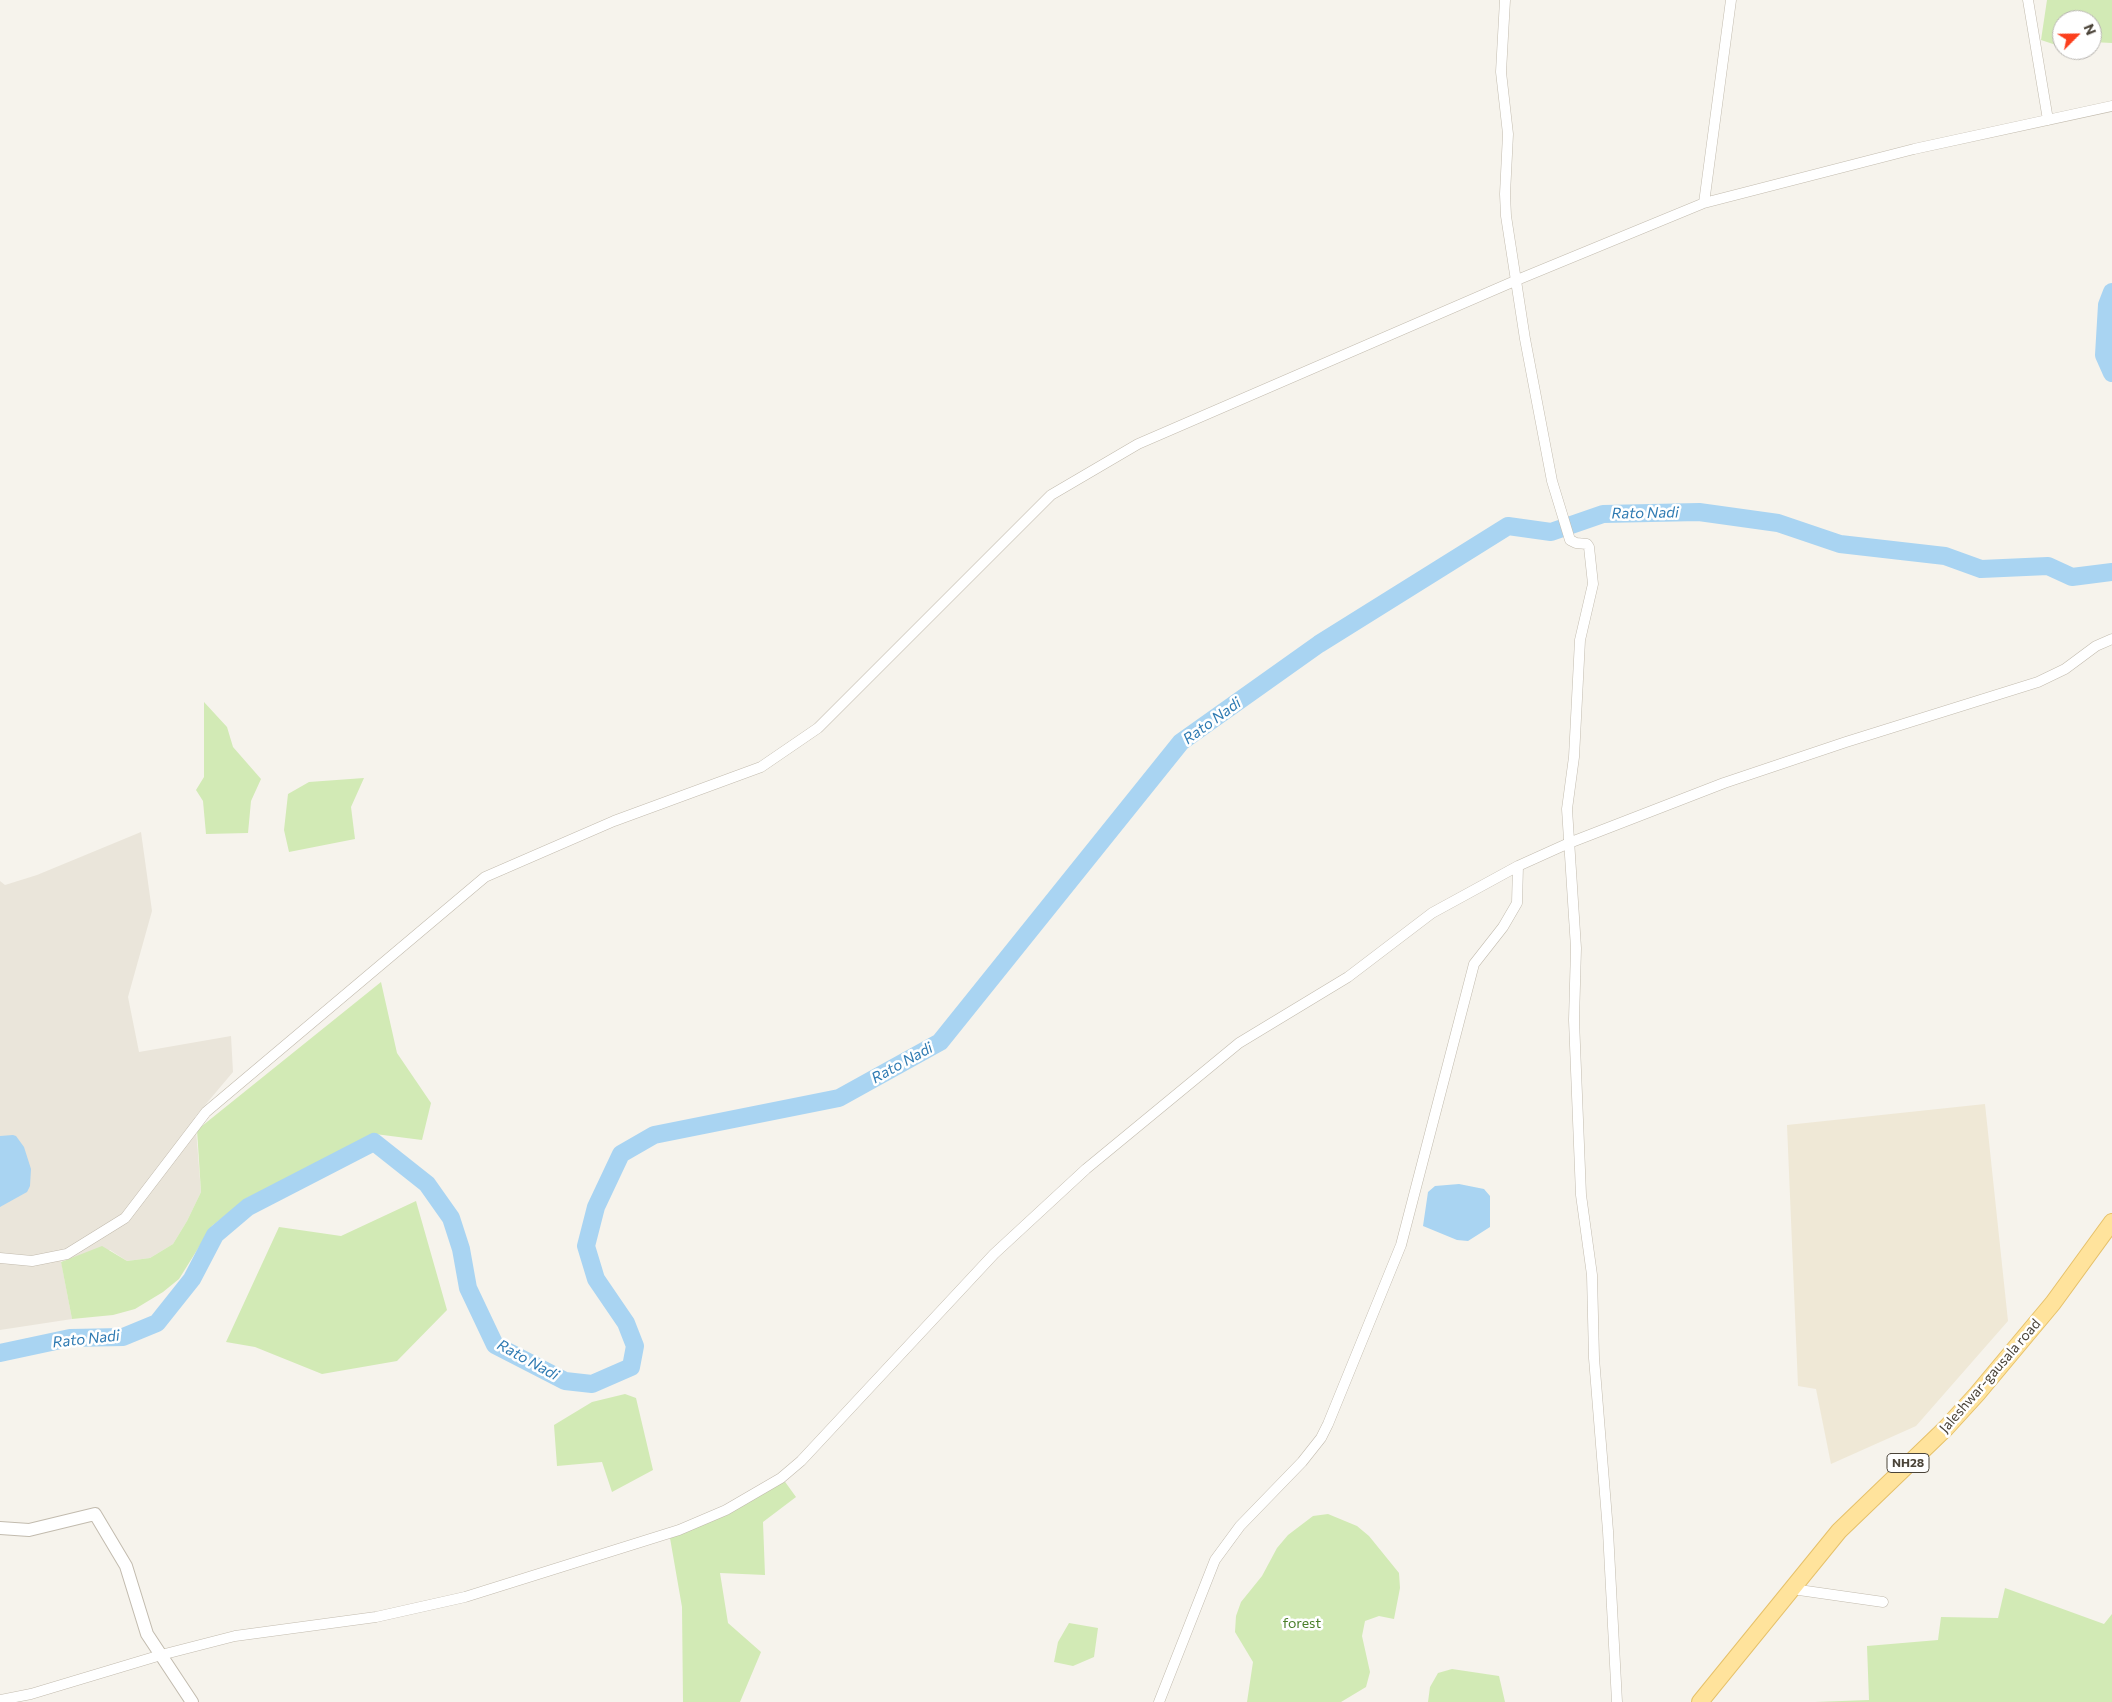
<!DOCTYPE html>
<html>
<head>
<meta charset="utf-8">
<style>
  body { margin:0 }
  #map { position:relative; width:2112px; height:1702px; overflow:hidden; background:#f6f3ec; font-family:Commissioner,sans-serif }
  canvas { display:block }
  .north { position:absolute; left:2052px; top:10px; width:50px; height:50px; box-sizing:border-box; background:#fff; border:1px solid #b7b4b0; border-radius:50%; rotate:67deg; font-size:14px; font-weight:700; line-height:20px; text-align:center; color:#4b4439 }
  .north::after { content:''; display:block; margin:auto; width:18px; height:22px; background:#fc3f1d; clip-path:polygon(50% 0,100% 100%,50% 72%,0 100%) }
</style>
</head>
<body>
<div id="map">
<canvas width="2112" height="1702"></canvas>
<div class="north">N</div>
</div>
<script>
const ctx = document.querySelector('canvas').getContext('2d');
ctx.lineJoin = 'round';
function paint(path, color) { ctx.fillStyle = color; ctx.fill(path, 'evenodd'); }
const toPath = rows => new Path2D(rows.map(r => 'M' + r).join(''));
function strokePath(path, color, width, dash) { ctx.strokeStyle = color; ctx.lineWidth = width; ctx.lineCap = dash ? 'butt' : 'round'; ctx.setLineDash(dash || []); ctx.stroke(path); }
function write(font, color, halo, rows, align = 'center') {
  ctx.font = font + ' Commissioner,sans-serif'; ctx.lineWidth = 5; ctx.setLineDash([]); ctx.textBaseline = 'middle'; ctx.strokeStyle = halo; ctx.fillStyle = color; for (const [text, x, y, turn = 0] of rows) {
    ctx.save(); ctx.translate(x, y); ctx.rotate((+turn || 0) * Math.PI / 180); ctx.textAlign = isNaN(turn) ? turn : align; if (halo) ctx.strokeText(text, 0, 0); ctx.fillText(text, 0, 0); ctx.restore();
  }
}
paint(toPath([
  [141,832,152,911,128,997,139,1052,231,1036,233,1072,195,1117,201,1192,187,1221,173,1244,150,1258,127,1261,110,1250,61,1261,72,1319,0,1330,0,881,5,885,37,875]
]), '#eae5da');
paint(toPath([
  [1985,1104,2008,1321,1916,1426,1831,1464,1816,1389,1798,1386,1787,1125]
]), '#efe8d6');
paint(toPath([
  [2047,0,2112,0,2112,43,2092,42,2092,20,2062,20,2062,47,2041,40],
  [204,702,227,727,233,747,261,779,251,801,248,833,206,834,203,801,196,790,204,777],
  [364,778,351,807,355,839,289,852,284,830,288,794,309,782],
  [381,982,397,1053,431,1103,422,1140,375,1134,247,1198,212,1226,179,1279,163,1292,135,1309,113,1315,72,1319,61,1262,102,1246,127,1261,150,1258,173,1244,187,1221,201,1192,197,1130],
  [416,1201,447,1310,397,1361,322,1374,255,1347,226,1342,279,1227,341,1236],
  [625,1394,636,1398,653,1470,612,1492,602,1462,557,1466,554,1425,592,1402],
  [783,1479,796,1497,763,1522,765,1575,720,1573,728,1623,761,1652,740,1702,683,1702,682,1607,670,1538],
  [1328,1514,1357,1526,1369,1536,1399,1573,1400,1588,1394,1619,1379,1616,1365,1621,1362,1636,1370,1672,1366,1687,1341,1702,1247,1702,1253,1662,1235,1632,1236,1616,1241,1602,1262,1576,1277,1548,1288,1535,1313,1516],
  [2005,1588,2104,1624,2112,1614,2112,1702,1815,1702,1869,1700,1867,1646,1938,1640,1941,1617,1998,1618],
  [1069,1623,1098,1628,1094,1657,1073,1666,1054,1662,1058,1642],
  [1452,1669,1499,1676,1505,1702,1428,1702,1430,1687,1438,1673]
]), '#d2eab5');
paint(toPath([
  [13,1135,16,1136,24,1147,31,1169,30,1186,27,1192,0,1207,0,1136],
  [1459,1184,1484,1189,1490,1196,1490,1227,1468,1241,1457,1240,1423,1226,1428,1192,1435,1186]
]), '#a9d4f2');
strokePath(toPath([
  [2112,292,2107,305,2104,355,2112,373],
  [0,1353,70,1338,123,1337,157,1323,192,1279,215,1235,248,1207,374,1142,427,1184,451,1218,461,1249,468,1288,495,1345,565,1381,592,1384,631,1367,635,1346,626,1323,596,1279,586,1246,596,1207,621,1154,654,1135,839,1098,940,1042,1181,742,1319,644,1508,526,1551,532,1603,514,1699,512,1778,523,1840,544,1945,556,1981,569,2048,566,2072,577,2112,572]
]), '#a9d4f2', 18);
const minor = toPath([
  [1505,0,1501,72,1508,134,1505,194,1506,216,1525,339,1552,481,1570,540,1576,543,1587,544,1589,547,1593,584,1580,640,1574,757,1567,809,1576,948,1574,1020,1581,1195,1592,1275,1594,1358,1608,1531,1617,1702],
  [2028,0,2048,120],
  [1704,203,1731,0],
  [0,1258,32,1261,67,1254,125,1218,206,1112,485,877,614,821,761,767,818,728,1051,495,1138,444,1517,280,1704,203,1914,149,2112,106],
  [1792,1589,1883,1602],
  [0,1700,31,1694,161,1655,235,1636,376,1617,465,1597,679,1530,726,1510,781,1478,801,1461,994,1254,1086,1169,1239,1043,1348,977,1432,913,1518,866,1569,843,1724,783,1846,742,2038,682,2065,669,2096,646,2112,639],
  [1159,1702,1215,1560,1240,1526,1302,1462,1321,1438,1328,1424,1401,1245,1474,964,1503,927,1517,903,1518,866]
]);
const tertiary = toPath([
  [0,1528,29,1530,95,1514,126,1566,147,1634,192,1702]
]);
const primary = toPath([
  [1700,1702,1839,1531,1946,1428,1977,1394,2053,1303,2112,1222]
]);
strokePath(minor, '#c2bbae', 11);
strokePath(tertiary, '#c2bbae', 14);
strokePath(primary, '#e6c16a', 18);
strokePath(minor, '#fff', 10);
strokePath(tertiary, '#fff', 12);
strokePath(primary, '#ffe39c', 16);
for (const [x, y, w] of [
  [1908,1463,42]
]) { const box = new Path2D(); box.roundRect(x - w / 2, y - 9.5, w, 19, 4); ctx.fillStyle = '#fff'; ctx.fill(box); strokePath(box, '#4b4439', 1); }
write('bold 12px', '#4b4439', null, [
  ["NH28",1908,1463]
]);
write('14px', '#4b4439', '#fff', [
  ["Jaleshwar-gausala road",1990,1376,-49]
]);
write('14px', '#4a7f2a', '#fff', [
  ["forest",1302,1623]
]);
write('italic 15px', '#2e7ab2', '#fff', [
  ["Rato Nadi",1645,513,-1],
  ["Rato Nadi",1212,721,-36],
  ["Rato Nadi",902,1063,-29],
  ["Rato Nadi",86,1339,-6],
  ["Rato Nadi",528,1360,29]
]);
</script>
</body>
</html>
